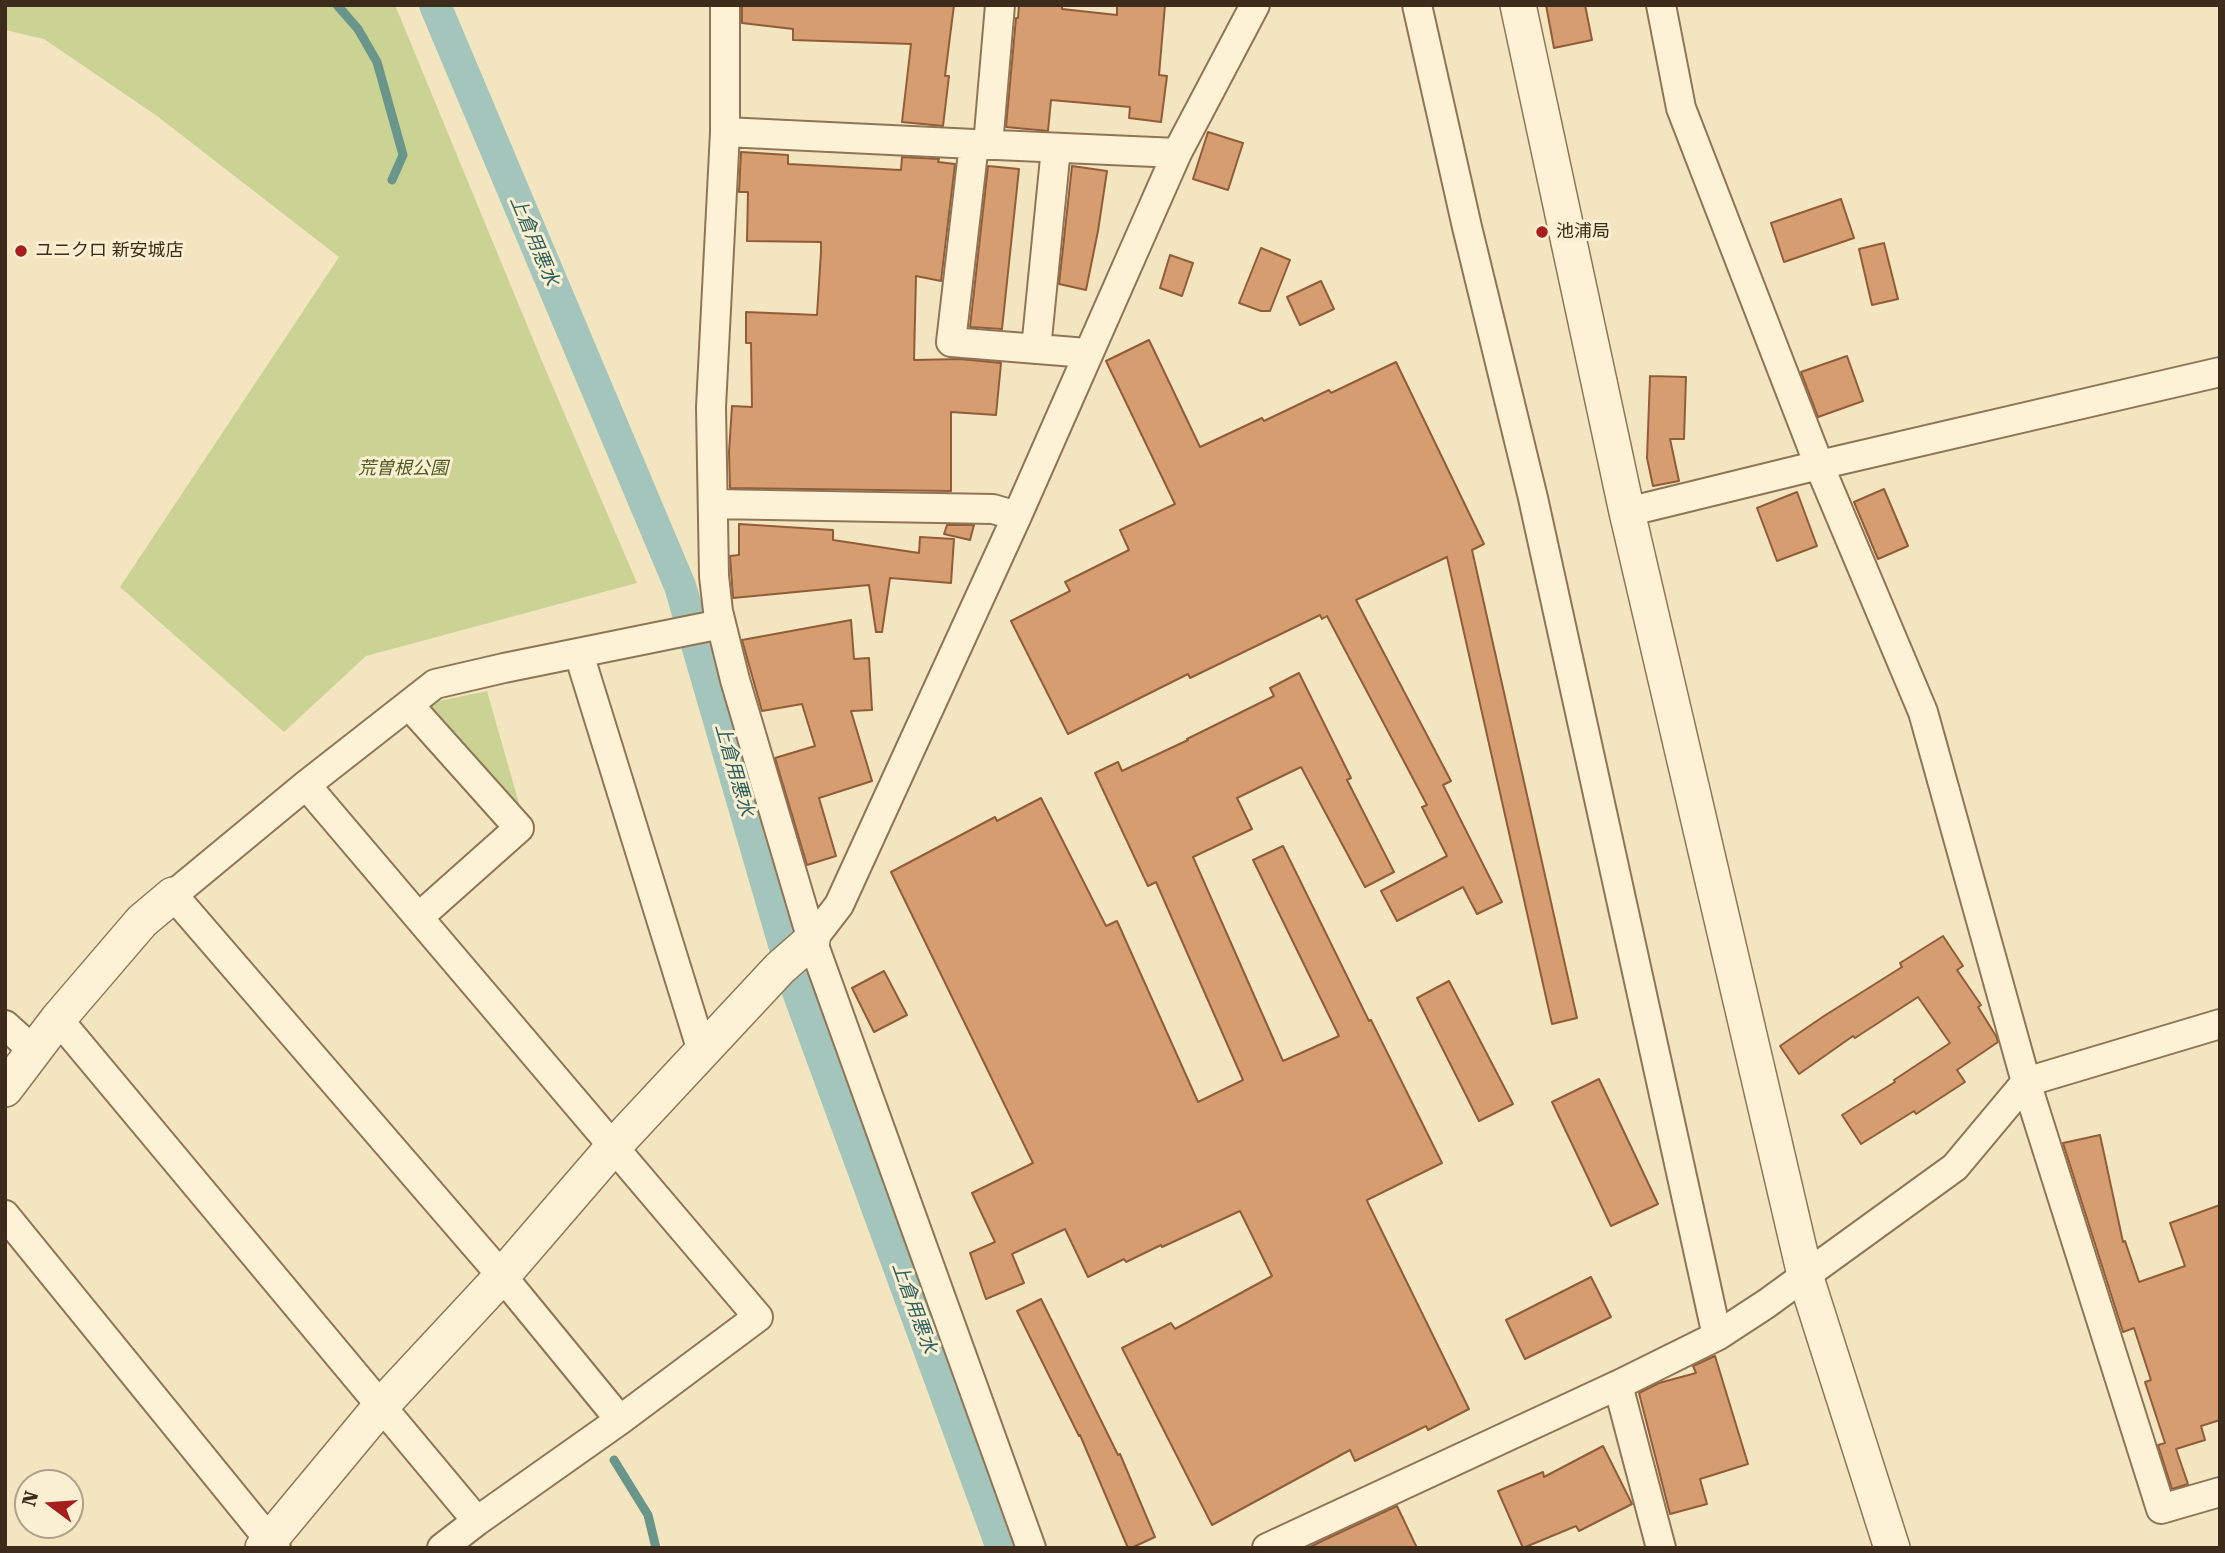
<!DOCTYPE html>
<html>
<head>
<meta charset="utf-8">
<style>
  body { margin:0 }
  #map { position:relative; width:2225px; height:1553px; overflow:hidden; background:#f3e5c0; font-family:"Roboto Serif",serif }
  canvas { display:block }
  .frame { position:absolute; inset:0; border:7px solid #3d2c1c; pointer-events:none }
  .north { position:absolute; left:14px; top:1469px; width:70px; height:70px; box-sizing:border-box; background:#faefd1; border:2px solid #aea189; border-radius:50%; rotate:286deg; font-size:19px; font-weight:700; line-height:28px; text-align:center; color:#3d2c1c }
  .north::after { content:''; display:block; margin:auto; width:24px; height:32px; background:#a61f1e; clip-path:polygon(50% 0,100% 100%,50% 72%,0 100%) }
</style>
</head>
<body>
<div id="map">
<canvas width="2225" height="1553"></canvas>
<div class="frame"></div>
<div class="north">N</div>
</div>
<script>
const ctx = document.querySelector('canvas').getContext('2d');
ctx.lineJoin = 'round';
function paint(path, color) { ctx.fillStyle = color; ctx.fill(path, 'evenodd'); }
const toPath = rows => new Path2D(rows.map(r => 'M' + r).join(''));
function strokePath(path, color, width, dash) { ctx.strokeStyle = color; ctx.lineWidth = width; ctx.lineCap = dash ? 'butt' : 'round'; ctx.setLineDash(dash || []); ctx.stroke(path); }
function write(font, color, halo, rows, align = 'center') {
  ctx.font = font + ' "Roboto Serif","Noto Sans JP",serif'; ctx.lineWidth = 6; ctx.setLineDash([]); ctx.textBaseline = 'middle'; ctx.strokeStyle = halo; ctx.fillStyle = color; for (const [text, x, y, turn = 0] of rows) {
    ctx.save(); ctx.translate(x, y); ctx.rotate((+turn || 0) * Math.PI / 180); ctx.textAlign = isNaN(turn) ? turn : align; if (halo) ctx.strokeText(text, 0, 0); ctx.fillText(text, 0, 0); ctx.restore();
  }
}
paint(toPath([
  [5,5,395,5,544,366,637,583,366,656,284,732,120,587,339,257,157,116,44,39,5,30],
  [487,691,522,814,423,710,434,702]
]), '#cad393');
strokePath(toPath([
  [337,5,358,29,377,62,403,155,392,180],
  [614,1460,648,1515,656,1548]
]), '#69958b', 9);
strokePath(toPath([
  [435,5,680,586,797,989,1002,1548]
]), '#a4c5bc', 32);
const building = toPath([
  [742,5,954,5,945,76,949,76,943,126,902,122,911,44,793,40,793,29,742,23,742,5],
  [1019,5,1062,5,1062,9,1117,15,1117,5,1165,5,1159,75,1167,76,1161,122,1129,118,1130,107,1051,100,1048,131,1006,127,1016,18,1018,18,1019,5],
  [1546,5,1585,5,1592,40,1554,48,1546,5],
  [1208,132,1243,143,1228,190,1193,179,1208,132],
  [741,152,788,155,788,164,901,170,902,157,939,159,938,162,955,164,941,281,916,276,914,360,960,359,1001,363,996,415,951,412,951,491,730,488,729,452,732,406,752,407,751,343,746,343,746,312,817,315,821,252,821,242,747,241,748,192,739,192,741,152],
  [988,166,1019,169,1002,329,970,327,988,166],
  [1072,166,1107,171,1098,231,1086,290,1059,284,1072,166],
  [1841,199,1854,238,1784,262,1771,223,1841,199],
  [1884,243,1898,299,1872,305,1859,249,1884,243],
  [1261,248,1290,260,1270,311,1261,311,1239,303,1261,248],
  [1170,255,1193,263,1182,296,1160,288,1170,255],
  [1321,281,1334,309,1300,325,1287,297,1321,281],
  [1149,340,1200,447,1262,418,1264,421,1329,390,1331,393,1396,362,1484,544,1472,550,1577,1018,1552,1024,1447,557,1356,600,1451,781,1443,785,1502,902,1477,914,1463,887,1397,921,1381,891,1447,856,1422,807,1427,805,1327,616,1322,619,1320,615,1190,678,1188,674,1068,734,1011,621,1070,591,1065,582,1129,550,1120,530,1175,504,1106,361,1149,340],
  [1847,356,1863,401,1818,417,1801,372,1847,356],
  [1650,376,1686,377,1684,439,1670,439,1679,481,1653,486,1647,458,1650,376],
  [1884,489,1908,546,1878,559,1854,502,1884,489],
  [1797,492,1817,546,1777,561,1757,508,1797,492],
  [739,524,833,530,833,540,919,553,920,537,954,539,951,583,890,578,882,632,876,632,869,585,733,598,730,556,739,555,739,524],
  [947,525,974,525,970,540,944,534,947,525],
  [851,620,854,659,869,658,872,710,851,711,872,781,819,798,836,856,807,865,775,758,815,746,802,704,762,711,742,640,851,620],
  [1299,673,1351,778,1347,780,1394,872,1365,887,1301,767,1237,798,1252,829,1193,857,1283,1061,1339,1036,1253,860,1283,846,1369,1021,1371,1020,1442,1163,1367,1200,1368,1203,1469,1409,1428,1430,1426,1426,1355,1461,1350,1450,1212,1525,1122,1348,1171,1323,1175,1329,1272,1276,1240,1211,1162,1247,1161,1245,1126,1262,1124,1259,1088,1277,1065,1229,1012,1254,1024,1283,986,1299,970,1253,995,1242,972,1193,1033,1163,891,872,995,817,997,821,1041,798,1106,926,1117,921,1198,1102,1243,1080,1156,882,1148,886,1095,773,1118,762,1122,771,1188,740,1187,739,1274,696,1270,688,1299,673],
  [1943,936,1963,966,1957,970,1981,1005,1978,1007,1996,1036,1998,1042,1957,1070,1965,1082,1916,1114,1914,1111,1861,1144,1842,1115,1895,1082,1894,1080,1950,1043,1918,997,1855,1038,1853,1036,1799,1074,1780,1046,1824,1016,1902,967,1900,963,1943,936],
  [884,971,907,1015,874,1032,852,988,884,971],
  [1449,981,1513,1104,1479,1121,1417,998,1449,981],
  [1599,1079,1658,1204,1611,1226,1552,1102,1599,1079],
  [2100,1135,2123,1242,2125,1241,2139,1282,2185,1266,2170,1223,2220,1205,2220,1420,2201,1426,2205,1440,2176,1449,2188,1484,2172,1489,2158,1445,2165,1443,2145,1382,2151,1380,2134,1328,2123,1332,2063,1143,2100,1135],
  [1591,1277,1611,1317,1525,1359,1506,1320,1591,1277],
  [1041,1299,1118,1455,1120,1454,1155,1537,1131,1548,1128,1548,1080,1435,1079,1436,1017,1311,1041,1299],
  [1715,1356,1748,1464,1700,1479,1707,1504,1670,1514,1639,1393,1659,1383,1696,1373,1693,1366,1715,1356],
  [1603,1446,1632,1504,1579,1531,1576,1526,1523,1548,1498,1491,1543,1472,1544,1477,1603,1446],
  [1397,1506,1417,1548,1308,1548,1324,1540,1397,1506]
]);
paint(building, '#d69d71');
strokePath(building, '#915d38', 2);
const minor = toPath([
  [725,5,725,132,711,407,714,576,718,611,735,680,812,940,1031,1548],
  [1417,5,1467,227,1533,498,1717,1336],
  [1661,5,1681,108,1819,465,1923,712,2026,1082,2161,1509,2220,1492],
  [725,132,974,144],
  [988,145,1000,5],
  [1036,349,1056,148],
  [1087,353,951,342,974,144,1177,153],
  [713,504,993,509,1017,516],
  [1627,512,1819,465,2220,372],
  [579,654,702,1051],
  [409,705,519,828,419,917],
  [306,785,758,1317,620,1420,477,1521,442,1548],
  [812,940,839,905,1017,516,1177,153,1255,5],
  [58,1019,477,1521],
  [5,1025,34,1051],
  [5,1215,276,1548],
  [1618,1385,1661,1548],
  [620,1420,502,1276,173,895,306,785,435,684,504,668,721,624],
  [1267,1548,1618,1385,1717,1336,1766,1304,1955,1167,2026,1082,2220,1024]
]);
const tertiary = toPath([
  [1518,5,1627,512,1805,1275,1892,1548],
  [5,1089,58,1019,142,921,173,895],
  [263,1548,381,1406,502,1276,614,1146,780,968,812,940]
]);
strokePath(minor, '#8f7556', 32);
strokePath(tertiary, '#8f7556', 38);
strokePath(minor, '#fdf2d5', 28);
strokePath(tertiary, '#fdf2d5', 35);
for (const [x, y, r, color] of [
  [1542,232,7,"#a61f1e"],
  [21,251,7,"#a61f1e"]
]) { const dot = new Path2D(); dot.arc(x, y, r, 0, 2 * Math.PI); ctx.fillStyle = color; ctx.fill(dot); strokePath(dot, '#faefd1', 2.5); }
write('18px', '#3d2c1c', '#faefd1', [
  ["池浦局",1556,232],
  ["ユニクロ 新安城店",35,251]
], 'left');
write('italic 18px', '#4c5c20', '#faefd1', [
  ["荒曽根公園",403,469]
]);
write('italic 19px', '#295f5c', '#faefd1', [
  ["上倉用悪水",534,241,67],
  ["上倉用悪水",734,770,74],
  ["上倉用悪水",914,1308,70]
]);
</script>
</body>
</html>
